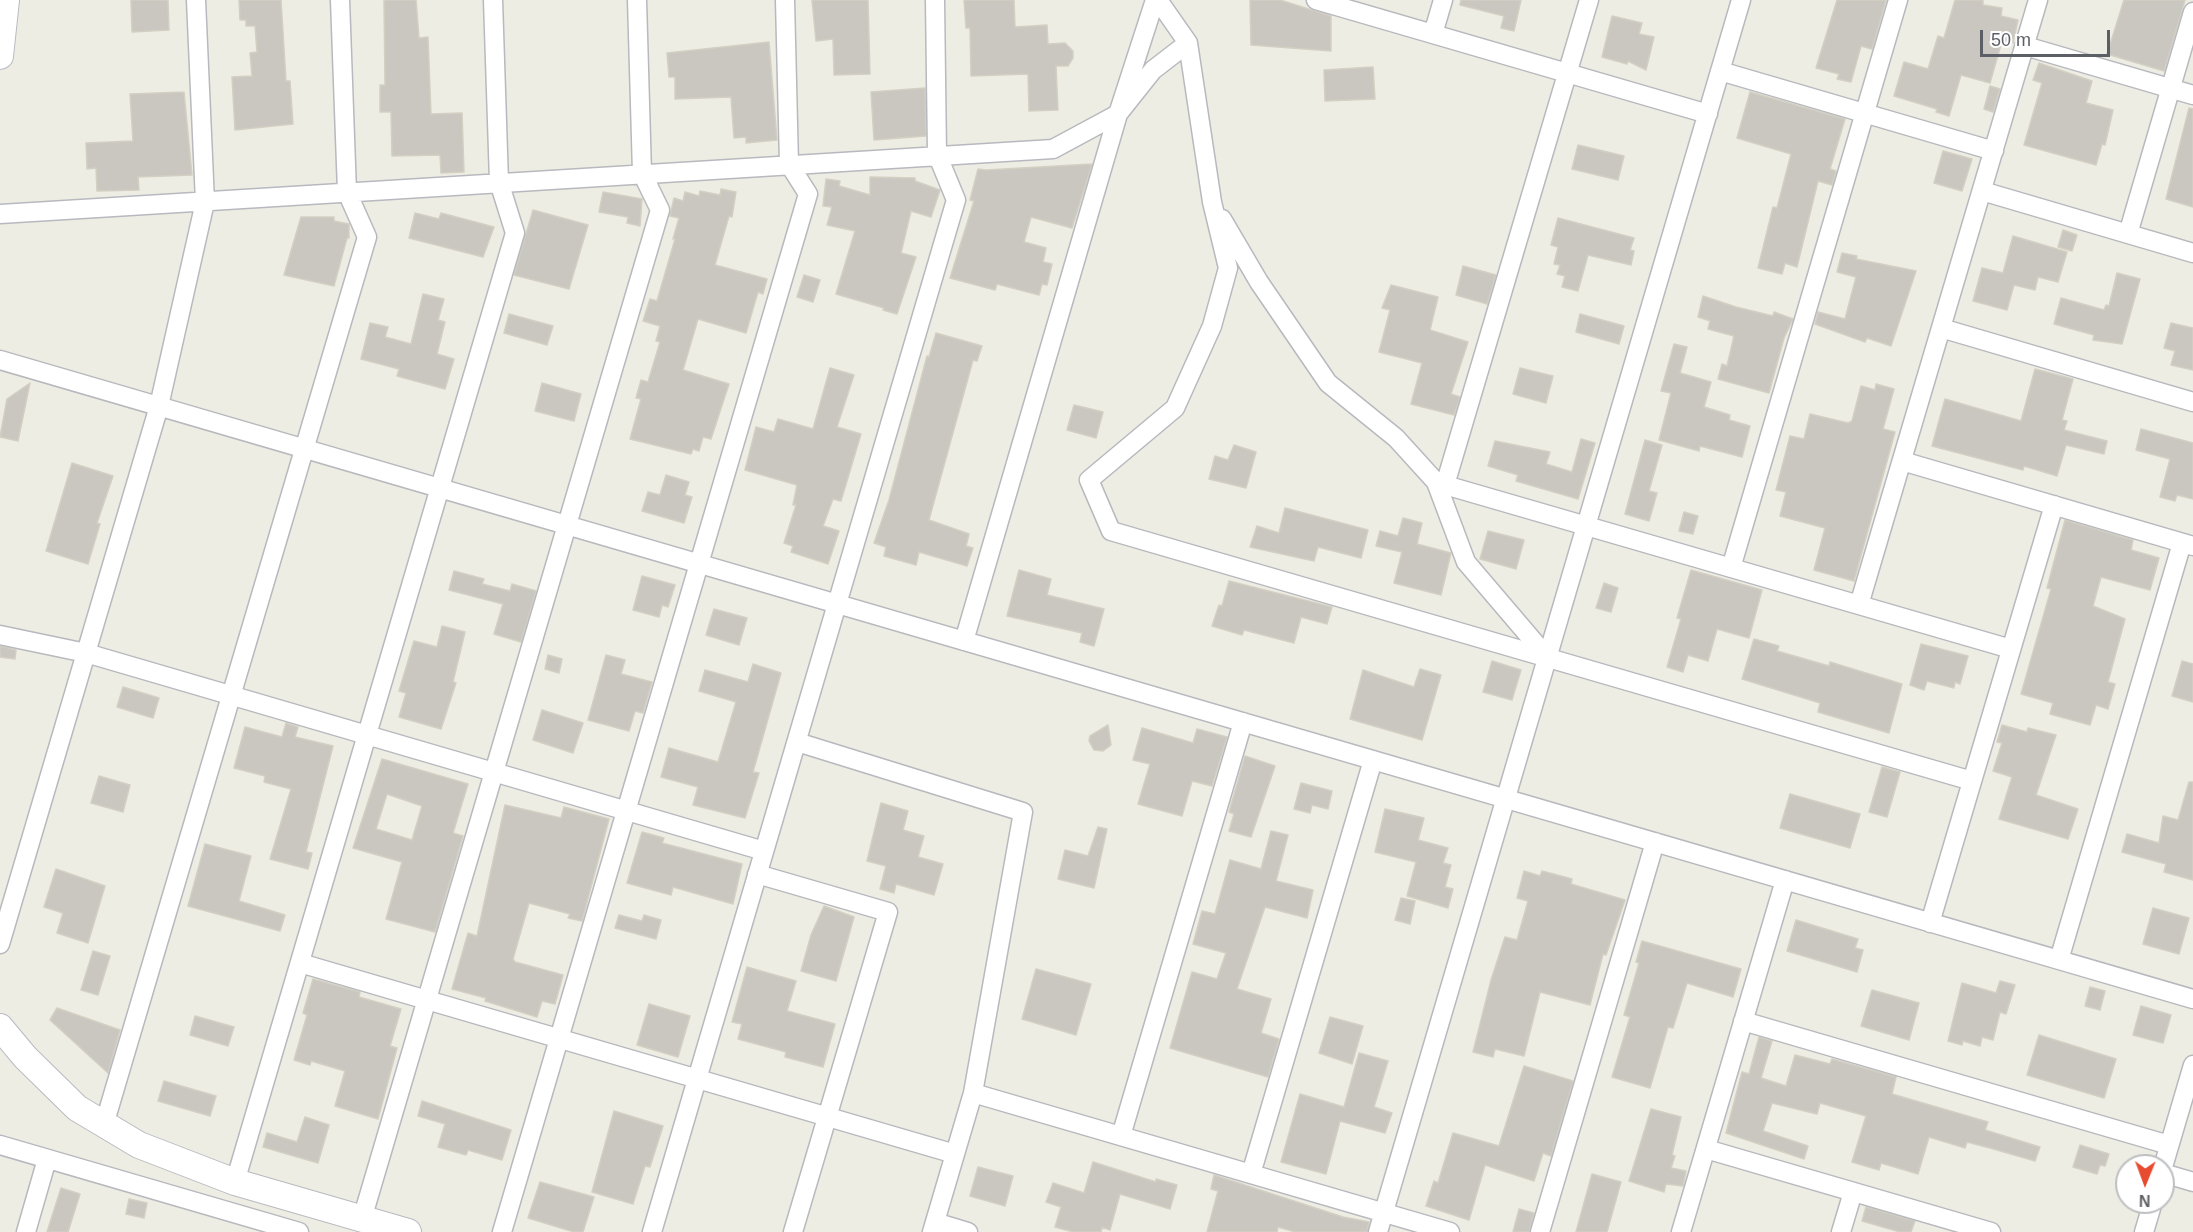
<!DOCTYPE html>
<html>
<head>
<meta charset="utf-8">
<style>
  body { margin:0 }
  #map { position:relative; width:2193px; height:1232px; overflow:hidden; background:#eeede4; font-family:Arial,sans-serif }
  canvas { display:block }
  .north { position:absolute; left:2115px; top:1154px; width:60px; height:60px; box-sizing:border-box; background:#fff; border:2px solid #bebfc1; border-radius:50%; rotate:181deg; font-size:16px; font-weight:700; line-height:24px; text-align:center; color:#5c5f65 }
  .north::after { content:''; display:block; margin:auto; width:21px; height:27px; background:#e74c31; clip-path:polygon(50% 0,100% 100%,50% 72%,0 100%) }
  .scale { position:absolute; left:1980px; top:30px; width:130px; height:27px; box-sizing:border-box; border:3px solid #5c5f65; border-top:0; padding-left:8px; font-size:18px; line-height:21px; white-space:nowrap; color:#5c5f65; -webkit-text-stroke:4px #fff; paint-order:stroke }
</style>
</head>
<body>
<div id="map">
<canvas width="2193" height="1232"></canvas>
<div class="north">N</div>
<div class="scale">50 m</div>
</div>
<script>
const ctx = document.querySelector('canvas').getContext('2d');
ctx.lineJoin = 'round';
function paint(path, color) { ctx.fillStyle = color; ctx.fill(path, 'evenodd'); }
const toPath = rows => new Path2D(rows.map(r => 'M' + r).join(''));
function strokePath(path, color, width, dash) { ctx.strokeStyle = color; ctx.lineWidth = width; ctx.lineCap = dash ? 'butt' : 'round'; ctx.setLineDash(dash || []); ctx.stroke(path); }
const building = toPath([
  [131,0,168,0,169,30,132,32,131,0],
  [239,0,281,0,286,81,290,81,293,124,235,130,232,77,252,76,250,53,257,52,255,26,246,26,246,20,240,20,239,0],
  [384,0,416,0,419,38,428,37,431,114,462,113,464,172,441,173,440,155,392,156,391,112,380,112,380,85,385,85,384,0],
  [812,0,868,0,870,74,834,75,833,39,816,41,812,0],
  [964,0,1014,0,1015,27,1047,25,1048,44,1065,43,1073,51,1073,58,1068,66,1056,66,1058,110,1029,111,1028,74,971,76,970,28,966,28,964,0],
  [1250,0,1280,0,1331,16,1331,51,1251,45,1250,0],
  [1461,0,1521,0,1514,31,1501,28,1504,16,1460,5,1461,0],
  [1837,0,1886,0,1872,49,1861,46,1851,82,1837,79,1839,74,1816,68,1837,0],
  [1955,0,1983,0,1983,5,2002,8,2001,16,2018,20,2013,43,2002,41,1990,83,1961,75,1949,116,1936,112,1937,109,1894,96,1904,62,1928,69,1938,36,1944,38,1955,0],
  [2124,0,2185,0,2164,71,2107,54,2124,0],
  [1612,16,1642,23,1639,34,1654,37,1646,70,1628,61,1627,64,1602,57,1612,16],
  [769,42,777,140,746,143,746,137,734,138,731,97,675,99,675,77,669,77,667,53,769,42],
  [2039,63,2092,81,2086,103,2113,110,2105,145,2102,144,2096,165,2024,145,2042,83,2033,80,2039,63],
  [1373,67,1375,99,1325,101,1324,70,1373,67],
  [1990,86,2000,89,1993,112,1984,109,1990,86],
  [925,88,926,136,874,140,871,92,925,88],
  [184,92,192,175,138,177,139,190,97,191,96,168,87,169,86,143,133,141,130,94,184,92],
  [1750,92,1845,119,1830,169,1836,171,1832,185,1818,181,1797,267,1785,263,1782,274,1758,268,1773,207,1777,208,1791,154,1737,138,1750,92],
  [2189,108,2193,109,2193,207,2166,199,2189,108],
  [1578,145,1624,156,1618,180,1572,169,1578,145],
  [1943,151,1972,159,1962,191,1934,183,1943,151],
  [1092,164,1072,228,1031,217,1024,242,1046,248,1043,262,1052,264,1047,285,1042,284,1039,295,997,284,995,290,950,278,974,201,970,200,978,169,986,170,1092,164],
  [870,177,915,178,915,181,940,190,931,217,911,211,901,253,916,257,897,314,883,310,884,308,836,294,855,231,827,225,832,207,823,206,826,179,840,181,839,186,870,195,870,177],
  [721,189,736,192,732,217,729,216,715,265,767,279,763,294,758,292,746,333,698,319,683,370,729,384,711,439,703,437,699,451,693,449,691,454,630,439,641,399,636,398,641,380,648,382,660,342,656,341,660,326,643,321,650,299,657,301,675,239,673,239,679,218,670,216,674,198,683,201,685,192,699,196,700,191,720,195,721,189],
  [603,192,642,199,640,226,627,223,628,217,599,212,603,192],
  [533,210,588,225,569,289,514,275,533,210],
  [415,213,439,219,441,213,494,227,483,257,409,238,415,213],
  [301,217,334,217,334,221,349,224,349,238,347,238,334,286,284,275,301,217],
  [1558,218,1634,238,1630,250,1634,251,1631,265,1588,255,1578,291,1562,287,1565,276,1557,274,1560,265,1554,264,1558,247,1551,245,1558,218],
  [2063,230,2077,235,2072,251,2058,247,2063,230],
  [2013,236,2067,252,2058,282,2038,277,2035,290,2014,285,2007,310,1973,301,1982,268,2003,273,2013,236],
  [1842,253,1857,256,1856,259,1916,271,1891,346,1867,338,1865,342,1815,324,1818,312,1845,319,1856,277,1837,272,1842,253],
  [1463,266,1496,275,1487,304,1456,295,1463,266],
  [2117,273,2140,279,2122,344,2093,340,2094,335,2054,324,2061,298,2104,310,2106,305,2109,306,2117,273],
  [804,275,820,280,813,302,797,297,804,275],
  [1391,285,1438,297,1430,330,1468,342,1451,394,1460,397,1454,415,1411,404,1422,363,1379,352,1390,310,1382,308,1391,285],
  [423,294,444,299,438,320,445,322,437,354,454,359,445,389,397,376,399,369,361,359,370,323,388,327,385,337,411,344,423,294],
  [1703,296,1736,307,1773,316,1774,312,1793,319,1784,338,1769,393,1718,379,1722,364,1727,366,1734,336,1708,329,1710,321,1698,317,1703,296],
  [509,314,553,326,547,345,504,333,509,314],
  [1580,314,1624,326,1619,344,1576,332,1580,314],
  [2171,323,2193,328,2193,370,2171,365,2175,351,2164,348,2171,323],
  [936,333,982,346,977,361,973,360,929,520,969,534,966,546,973,548,967,566,919,552,916,565,884,556,886,547,874,543,889,500,927,356,929,357,936,333],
  [1674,344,1687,347,1680,373,1711,382,1704,407,1730,415,1729,420,1750,426,1742,457,1700,446,1699,451,1659,440,1671,393,1661,391,1674,344],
  [830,368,854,375,837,427,861,434,841,501,833,499,823,526,839,531,828,564,791,552,793,546,784,543,796,505,793,505,797,485,745,470,756,427,774,432,778,419,813,429,830,368],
  [1520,368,1553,376,1546,403,1513,394,1520,368],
  [2035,369,2073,379,2062,420,2067,421,2064,430,2107,441,2104,454,2066,445,2057,476,2024,466,2023,470,1932,446,1945,399,2021,421,2035,369],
  [30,383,18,441,0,437,7,399,30,383],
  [542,383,581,394,574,421,535,411,542,383],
  [1876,384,1894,389,1883,429,1895,432,1854,581,1814,570,1825,528,1780,516,1786,492,1776,490,1790,436,1804,439,1810,414,1848,423,1852,421,1861,386,1875,390,1876,384],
  [1074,405,1103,412,1096,438,1067,430,1074,405],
  [2141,429,2193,443,2193,499,2177,495,2175,501,2160,497,2170,459,2136,450,2141,429],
  [1581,439,1595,443,1578,499,1516,481,1518,475,1488,466,1495,441,1550,452,1546,464,1572,472,1581,439],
  [1645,440,1662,445,1649,491,1657,493,1649,521,1625,514,1645,440],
  [1234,445,1256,452,1246,488,1209,479,1215,456,1228,460,1234,445],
  [72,463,113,476,97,523,100,524,88,564,46,551,72,463],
  [666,475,689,482,685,495,692,497,684,523,642,511,648,492,660,495,666,475],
  [1285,508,1368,530,1361,558,1318,547,1314,561,1250,547,1257,526,1279,533,1285,508],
  [1684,512,1698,516,1693,534,1679,531,1684,512],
  [1403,518,1422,523,1417,544,1451,553,1441,595,1394,583,1402,552,1376,546,1380,531,1398,536,1403,518],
  [2065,520,2133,540,2131,550,2159,558,2150,590,2101,577,2093,606,2125,619,2108,682,2115,684,2108,709,2096,705,2090,725,2050,714,2053,703,2021,694,2051,589,2047,588,2065,520],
  [1488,531,1524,540,1516,569,1480,559,1488,531],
  [1019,570,1051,579,1047,595,1104,609,1094,646,1080,642,1082,633,1007,616,1019,570],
  [1691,570,1762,590,1749,638,1717,629,1708,661,1688,655,1683,672,1667,667,1681,619,1677,618,1691,570],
  [454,571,484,579,482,584,510,591,512,584,536,591,521,642,494,634,503,604,449,590,454,571],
  [642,576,675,585,668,607,662,605,659,617,633,610,642,576],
  [1229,581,1332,607,1327,624,1301,617,1294,643,1244,630,1242,635,1212,626,1219,605,1222,606,1229,581],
  [1604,583,1618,588,1611,612,1596,608,1604,583],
  [714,609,747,618,739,645,706,635,714,609],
  [442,626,465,632,453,682,456,683,441,729,399,717,406,693,399,691,414,641,437,647,442,626],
  [1754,639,1779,646,1777,651,1829,666,1830,662,1902,684,1889,733,1818,712,1820,703,1742,679,1754,639],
  [1921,644,1968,656,1960,684,1955,682,1954,688,1927,681,1924,690,1910,685,1921,644],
  [0,646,16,650,15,659,0,657,0,646],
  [548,655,562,659,559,673,545,669,548,655],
  [606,655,625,660,621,674,652,682,643,713,635,711,629,731,588,720,606,655],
  [1492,661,1521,670,1512,700,1483,692,1492,661],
  [2182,661,2193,664,2193,702,2172,696,2182,661],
  [753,664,781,673,753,772,759,773,745,818,693,805,698,787,661,777,669,748,718,762,736,702,699,691,705,670,748,682,753,664],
  [1420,669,1441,675,1422,740,1350,719,1363,670,1414,687,1420,669],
  [123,687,159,698,153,718,117,707,123,687],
  [542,710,583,723,573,753,533,740,542,710],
  [286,723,298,727,295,737,333,746,306,852,312,853,308,869,270,859,291,789,264,782,265,776,234,768,245,727,282,737,286,723],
  [1108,725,1111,745,1103,751,1094,750,1089,741,1090,736,1108,725],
  [2002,725,2027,732,2028,728,2056,735,2036,795,2078,809,2068,839,1999,819,2012,777,1993,771,2002,743,1997,742,2002,725],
  [1142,728,1193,743,1197,729,1227,737,1212,786,1192,781,1182,816,1138,804,1150,764,1133,760,1142,728],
  [1245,756,1275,766,1251,837,1229,831,1234,814,1229,812,1245,756],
  [382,759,468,784,453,833,463,836,435,932,386,919,402,862,353,848,382,759],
  [387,794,422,806,412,840,376,829,387,794],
  [1882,767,1900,772,1887,817,1869,812,1882,767],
  [99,776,130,785,123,812,91,803,99,776],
  [2189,782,2193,782,2193,880,2164,872,2166,864,2122,852,2127,834,2159,843,2163,816,2178,820,2189,782],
  [1301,783,1332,791,1328,809,1312,805,1310,813,1294,809,1301,783],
  [1790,794,1860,814,1850,848,1780,828,1790,794],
  [881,803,908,811,903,830,924,836,918,857,943,864,934,895,896,884,894,893,880,889,886,866,867,861,881,803],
  [505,805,561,818,564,807,609,819,582,921,568,918,570,914,529,903,513,959,515,962,563,975,555,1004,542,1001,537,1017,485,1001,486,998,452,989,468,933,477,936,505,805],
  [1385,809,1424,818,1418,840,1448,848,1443,863,1451,865,1445,887,1453,889,1448,908,1407,896,1416,862,1375,852,1385,809],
  [1098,827,1107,829,1094,888,1058,879,1065,850,1088,856,1098,827],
  [1271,831,1288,835,1276,881,1313,890,1307,918,1265,907,1237,989,1271,999,1261,1033,1279,1039,1268,1077,1170,1048,1192,972,1217,979,1226,953,1193,944,1202,911,1215,914,1230,860,1261,869,1271,831],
  [642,832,664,838,662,843,742,864,733,904,673,887,671,895,627,883,642,832],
  [205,844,251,856,239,901,285,915,280,931,188,906,205,844],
  [56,869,105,886,88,943,57,933,63,913,44,907,56,869],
  [1524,871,1540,876,1542,871,1572,879,1571,884,1625,900,1606,955,1603,954,1590,1005,1540,992,1524,1056,1495,1049,1493,1057,1473,1052,1491,980,1505,937,1517,940,1528,901,1517,898,1524,871],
  [1401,898,1415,901,1410,924,1395,920,1401,898],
  [824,906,854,917,836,981,801,971,811,935,824,906],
  [2153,908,2189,918,2179,954,2143,944,2153,908],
  [619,915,642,921,644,915,661,920,656,939,615,928,619,915],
  [1796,920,1858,939,1855,948,1863,950,1857,972,1787,951,1796,920],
  [1642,941,1741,969,1733,997,1687,983,1673,1028,1668,1027,1650,1088,1612,1077,1630,1017,1624,1015,1639,963,1636,962,1642,941],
  [93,951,110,956,98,995,81,990,93,951],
  [747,967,796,981,787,1011,835,1024,823,1067,785,1057,786,1052,738,1039,742,1024,732,1022,747,967],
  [1036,969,1091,984,1076,1035,1022,1019,1036,969],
  [313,979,360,992,359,997,401,1009,390,1046,397,1048,378,1119,335,1106,345,1071,311,1061,310,1065,294,1060,307,1015,303,1013,313,979],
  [2000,981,2015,985,2006,1014,2000,1012,1993,1040,1982,1037,1980,1046,1963,1041,1962,1045,1948,1041,1962,983,1996,993,2000,981],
  [2090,987,2105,991,2100,1010,2085,1006,2090,987],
  [1872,990,1919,1003,1909,1040,1861,1026,1872,990],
  [649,1004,690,1016,678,1057,637,1045,649,1004],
  [2141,1006,2171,1015,2163,1043,2133,1035,2141,1006],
  [57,1008,120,1030,108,1073,50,1020,57,1008],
  [195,1016,234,1027,228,1046,190,1035,195,1016],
  [1330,1017,1363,1026,1352,1064,1319,1053,1330,1017],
  [2039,1035,2116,1059,2104,1098,2027,1075,2039,1035],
  [1759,1037,1772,1041,1761,1078,1786,1086,1795,1055,1830,1064,1832,1059,1896,1077,1892,1094,1988,1122,1985,1130,2040,1147,2035,1161,1990,1148,1967,1142,1965,1148,1929,1137,1918,1174,1881,1163,1879,1170,1852,1162,1866,1116,1820,1103,1817,1114,1772,1103,1763,1131,1808,1146,1804,1159,1726,1133,1742,1072,1749,1074,1759,1037],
  [1359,1053,1388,1061,1374,1107,1392,1113,1385,1133,1340,1121,1326,1174,1281,1162,1300,1094,1344,1107,1359,1053],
  [1524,1066,1573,1081,1551,1156,1543,1153,1534,1181,1485,1165,1469,1220,1426,1206,1434,1181,1438,1183,1453,1133,1499,1146,1524,1066],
  [164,1081,216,1096,210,1116,158,1101,164,1081],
  [422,1101,511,1130,502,1160,468,1150,466,1155,438,1147,445,1124,418,1116,422,1101],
  [1651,1109,1681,1117,1672,1155,1675,1156,1671,1168,1686,1171,1683,1186,1666,1184,1664,1192,1629,1181,1651,1109],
  [614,1111,663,1126,650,1167,645,1166,633,1204,592,1192,614,1111],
  [305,1117,329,1125,318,1163,263,1147,267,1133,297,1142,305,1117],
  [2080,1145,2109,1154,2105,1166,2100,1165,2097,1174,2073,1167,2080,1145],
  [1093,1162,1156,1182,1156,1179,1177,1185,1170,1209,1120,1194,1110,1230,1102,1227,1101,1232,1073,1232,1055,1227,1061,1207,1046,1202,1053,1183,1084,1193,1093,1162],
  [978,1167,1013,1176,1005,1206,970,1196,978,1167],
  [1592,1174,1621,1182,1607,1232,1576,1232,1592,1174],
  [1214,1175,1343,1217,1369,1222,1367,1232,1295,1232,1278,1227,1277,1232,1207,1232,1218,1191,1211,1189,1214,1175],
  [540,1182,594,1197,583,1232,574,1232,528,1218,540,1182],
  [61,1188,80,1194,68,1232,47,1232,61,1188],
  [129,1199,147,1203,144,1218,126,1214,129,1199],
  [1866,1207,1915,1221,1911,1232,1900,1232,1862,1221,1866,1207],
  [1519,1209,1534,1213,1529,1232,1513,1232,1519,1209]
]);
paint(building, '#cac7c1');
strokePath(building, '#d3cfc2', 1.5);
const street = toPath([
  [1158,0,1188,43,1212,202,1228,268,1212,326,1175,408,1089,480,1111,531,1972,781],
  [1316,0,1708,114],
  [1589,0,1445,485,2011,649],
  [1433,34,1443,0],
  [2025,46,2193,95],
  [1720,71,1994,151],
  [1982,191,2193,253],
  [0,214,1053,149,1118,114,1153,70,1188,43],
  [1222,219,1259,282,1328,383,1396,438,1436,482,1466,562,1547,657],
  [2128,234,2193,12],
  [1941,328,2193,402],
  [0,360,2193,999],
  [1902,461,2193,546],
  [1731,568,1898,0],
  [1859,605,2038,0],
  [0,635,86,653,764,851],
  [964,641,1118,114,1155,0],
  [797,742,1023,812,973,1093,932,1232],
  [757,874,888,912,793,1232],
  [1930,923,2054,505],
  [0,944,159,406,205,202,196,0],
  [2059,960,2182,543],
  [300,963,955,1154],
  [1743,1021,2169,1145],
  [973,1093,1450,1232],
  [104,1125,367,237,347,192,340,0],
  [1121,1136,1243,722],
  [0,1145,299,1232],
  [1706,1149,1991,1232],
  [2163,1167,2193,1065],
  [2163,1173,2193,1182],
  [1251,1174,1373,760],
  [235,1182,515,233,499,182,493,0],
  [362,1219,660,210,642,173,637,0],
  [935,1222,968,1232],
  [26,1232,47,1159],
  [502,1232,808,194,789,164,785,0],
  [652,1232,956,200,937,154,935,0],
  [1378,1232,1741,0],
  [1540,1232,1655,842],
  [1681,1232,1785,880],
  [1841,1232,1853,1192],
  [2144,1232,2153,1202]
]);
const secondary = toPath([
  [0,56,6,0],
  [0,1027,25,1057,77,1108,139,1145,235,1182,408,1232]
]);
strokePath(street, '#b7b9be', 21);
strokePath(secondary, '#b8bac0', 28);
strokePath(street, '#fff', 18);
strokePath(secondary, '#fff', 26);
</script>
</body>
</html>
